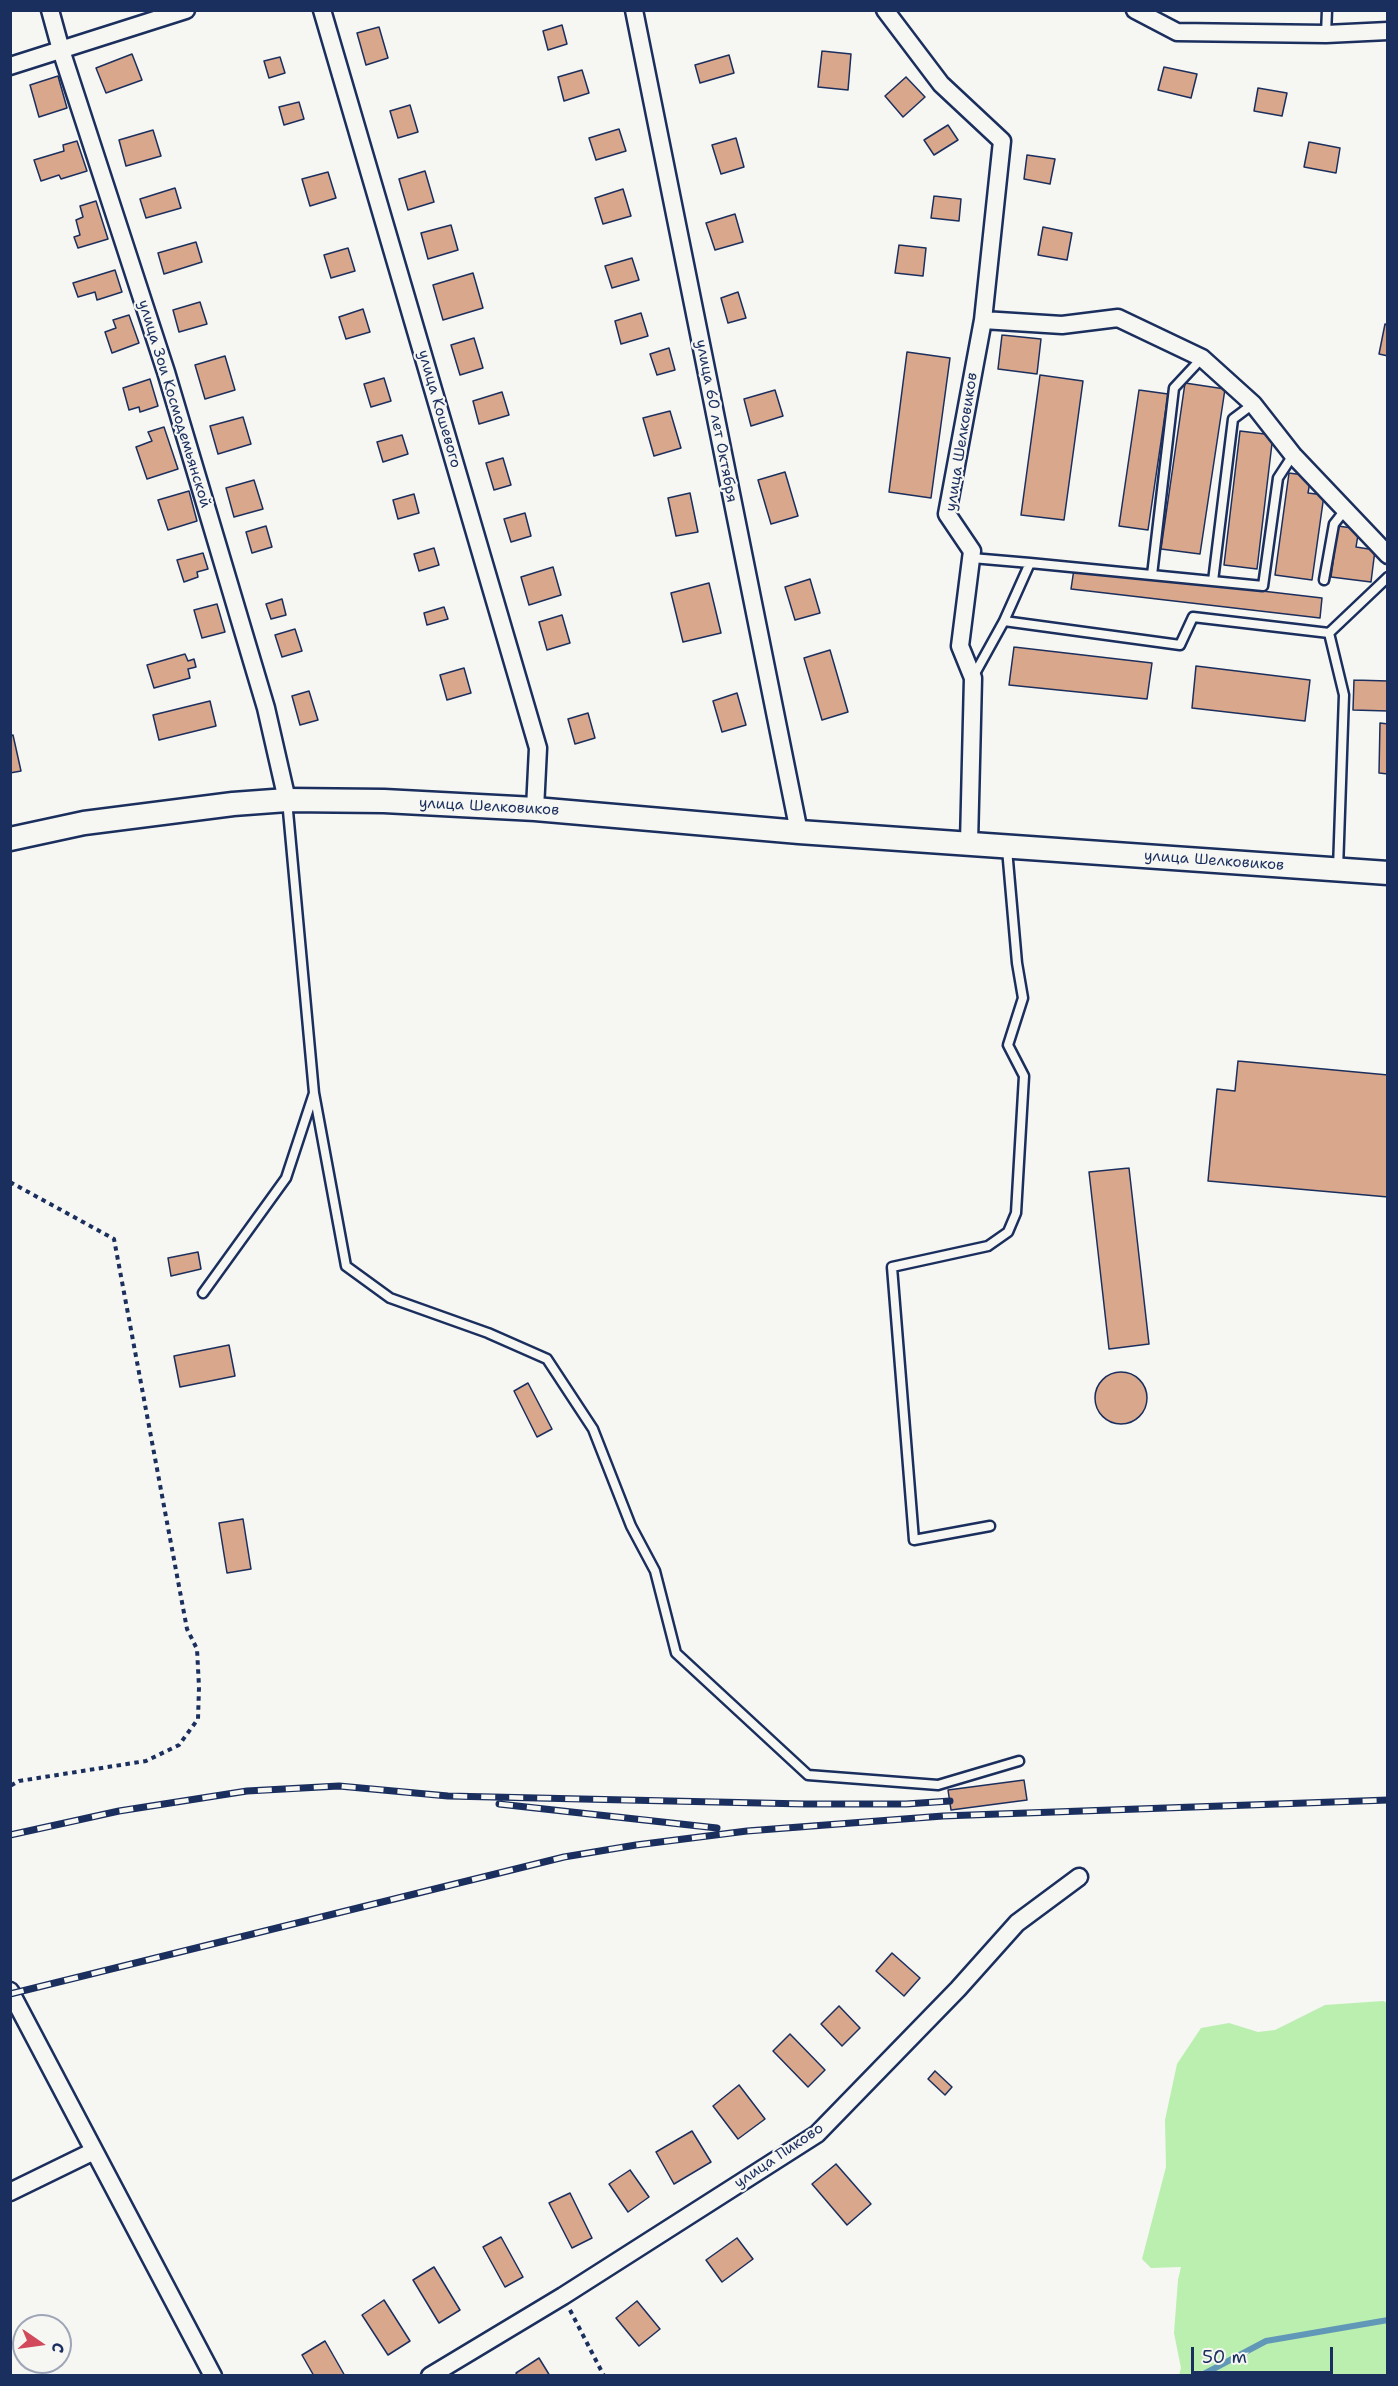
<!DOCTYPE html>
<html>
<head>
<meta charset="utf-8">
<style>
  body { margin:0 }
  #map { position:relative; width:1398px; height:2386px; overflow:hidden; background:#f6f6f2; font-family:"Shantell Sans",sans-serif }
  canvas { display:block }
  .frame { position:absolute; inset:0; border:12px solid #1b2f5e; pointer-events:none }
  .north { position:absolute; left:12px; top:2314px; width:60px; height:60px; box-sizing:border-box; background:#f6f6f2; border:2px solid #9ea6b7; border-radius:50%; rotate:103deg; font-size:16px; font-weight:700; line-height:24px; text-align:center; color:#1b2f5e }
  .north::after { content:''; display:block; margin:auto; width:21px; height:27px; background:#d1495b; clip-path:polygon(50% 0,100% 100%,50% 72%,0 100%) }
  .scale { position:absolute; left:1191px; top:2347px; width:142px; height:27px; box-sizing:border-box; border:3px solid #1b2f5e; border-top:0; padding-left:8px; font-size:18px; line-height:21px; white-space:nowrap; color:#1b2f5e; -webkit-text-stroke:4px #f6f6f2; paint-order:stroke }
</style>
</head>
<body>
<div id="map">
<canvas width="1398" height="2386"></canvas>
<div class="frame"></div>
<div class="north">С</div>
<div class="scale">50 m</div>
</div>
<script>
const ctx = document.querySelector('canvas').getContext('2d');
ctx.lineJoin = 'round';
function paint(path, color) { ctx.fillStyle = color; ctx.fill(path, 'evenodd'); }
const toPath = rows => new Path2D(rows.map(r => 'M' + r).join(''));
function strokePath(path, color, width, dash) { ctx.strokeStyle = color; ctx.lineWidth = width; ctx.lineCap = dash ? 'butt' : 'round'; ctx.setLineDash(dash || []); ctx.stroke(path); }
function write(font, color, halo, rows, align = 'center') {
  ctx.font = font + ' "Shantell Sans",sans-serif'; ctx.lineWidth = 4.5; ctx.setLineDash([]); ctx.textBaseline = 'middle'; ctx.strokeStyle = halo; ctx.fillStyle = color; for (const [text, x, y, turn = 0] of rows) {
    ctx.save(); ctx.translate(x, y); ctx.rotate((+turn || 0) * Math.PI / 180); ctx.textAlign = isNaN(turn) ? turn : align; if (halo) ctx.strokeText(text, 0, 0); ctx.fillText(text, 0, 0); ctx.restore();
  }
}
paint(toPath([
  [1383,2001,1388,2003,1387,2375,1179,2375,1181,2368,1174,2333,1178,2280,1181,2267,1151,2268,1142,2259,1166,2167,1165,2120,1177,2064,1201,2028,1229,2023,1258,2032,1275,2030,1325,2005]
]), '#baefb0');
strokePath(toPath([
  [1200,2376,1266,2341,1388,2320]
]), '#6298b7', 6);
const building = toPath([
  [562,25,567,44,548,50,543,31,562,25],
  [379,27,388,58,366,65,357,33,379,27],
  [822,51,851,54,848,90,818,87,822,51],
  [132,54,142,80,106,93,96,68,132,54],
  [729,55,734,73,700,83,695,65,729,55],
  [280,57,285,73,269,78,264,61,280,57],
  [1164,67,1197,74,1191,98,1158,90,1164,67],
  [582,70,589,93,564,101,558,77,582,70],
  [58,76,67,108,39,117,30,85,58,76],
  [906,77,925,97,903,117,885,96,906,77],
  [1258,88,1287,93,1282,116,1254,111,1258,88],
  [299,102,304,119,284,125,279,107,299,102],
  [410,105,418,132,398,138,390,111,410,105],
  [948,125,958,140,934,155,924,140,948,125],
  [619,129,626,151,596,160,589,138,619,129],
  [153,130,161,156,126,166,119,140,153,130],
  [736,138,744,167,721,174,712,145,736,138],
  [77,141,87,171,61,179,59,175,41,181,34,160,64,151,63,145,77,141],
  [1309,142,1340,148,1336,173,1304,167,1309,142],
  [1027,155,1055,159,1050,184,1024,179,1027,155],
  [425,171,434,202,408,210,399,179,425,171],
  [328,172,336,198,310,206,302,179,328,172],
  [175,188,181,208,146,218,140,199,175,188],
  [623,189,631,216,603,224,595,198,623,189],
  [934,196,961,199,959,221,931,218,934,196],
  [96,201,108,239,78,248,74,237,80,235,76,220,83,217,80,206,96,201],
  [735,214,743,242,715,250,706,223,735,214],
  [451,225,458,250,428,259,421,233,451,225],
  [1043,227,1072,233,1067,260,1038,255,1043,227],
  [196,242,202,262,164,274,158,253,196,242],
  [899,245,926,248,923,276,895,273,899,245],
  [348,248,355,271,331,278,324,255,348,248],
  [632,258,639,280,612,288,605,266,632,258],
  [115,270,122,292,97,300,95,292,78,297,73,283,115,270],
  [473,273,483,308,443,320,433,285,473,273],
  [738,292,746,318,728,323,721,298,738,292],
  [200,302,207,324,179,332,173,310,200,302],
  [363,309,370,332,346,339,339,317,363,309],
  [641,313,648,336,621,344,615,321,641,313],
  [129,315,139,343,112,353,105,332,116,328,113,320,129,315],
  [1385,324,1388,325,1388,356,1379,354,1385,324],
  [1002,335,1041,339,1037,374,998,369,1002,335],
  [474,338,483,368,460,375,451,345,474,338],
  [669,348,675,370,657,375,650,354,669,348],
  [907,352,950,358,931,498,889,492,907,352],
  [225,356,235,390,205,399,195,365,225,356],
  [1040,375,1083,381,1064,520,1021,515,1040,375],
  [384,378,391,401,371,407,364,384,384,378],
  [150,379,158,406,140,412,139,407,129,410,123,388,150,379],
  [1185,383,1225,389,1200,554,1161,549,1185,383],
  [775,390,783,416,751,426,744,399,775,390],
  [1139,390,1168,394,1148,530,1119,526,1139,390],
  [502,392,509,415,479,424,473,401,502,392],
  [670,411,681,448,654,456,643,418,670,411],
  [243,417,251,444,218,454,210,426,243,417],
  [164,427,178,469,147,479,136,447,152,441,148,432,164,427],
  [1240,431,1273,435,1257,569,1224,565,1240,431],
  [402,435,408,454,383,462,377,442,402,435],
  [503,458,511,485,494,490,486,463,503,458],
  [785,472,798,516,771,524,758,480,785,472],
  [1289,473,1311,476,1308,493,1324,495,1312,580,1275,575,1289,473],
  [254,480,263,509,234,517,226,488,254,480],
  [189,491,197,521,168,530,158,500,189,491],
  [690,493,698,532,676,536,668,498,690,493],
  [414,494,419,513,398,519,393,500,414,494],
  [525,513,531,536,511,542,504,519,525,513],
  [266,526,272,547,252,553,246,532,266,526],
  [1338,526,1359,529,1356,547,1375,550,1371,582,1331,577,1338,526],
  [434,548,439,565,419,571,414,554,434,548],
  [203,553,208,569,197,572,198,577,184,582,177,560,203,553],
  [553,567,561,595,529,605,521,577,553,567],
  [1074,569,1322,598,1320,618,1071,589,1074,569],
  [810,579,820,613,795,620,785,587,810,579],
  [709,583,721,633,683,642,671,593,709,583],
  [282,599,286,615,271,619,266,604,282,599],
  [217,604,225,632,202,638,194,610,217,604],
  [444,607,448,619,427,625,424,613,444,607],
  [562,615,570,643,547,650,539,622,562,615],
  [295,629,302,651,282,657,275,635,295,629],
  [1014,647,1152,663,1147,699,1009,685,1014,647],
  [830,650,848,712,822,720,804,658,830,650],
  [185,654,188,661,194,659,196,667,188,669,190,678,154,688,147,665,185,654],
  [1196,666,1310,680,1305,721,1192,708,1196,666],
  [464,668,471,693,447,700,440,675,464,668],
  [1354,680,1388,681,1388,711,1353,710,1354,680],
  [309,691,318,720,300,725,292,696,309,691],
  [737,693,746,725,722,732,713,701,737,693],
  [210,701,216,726,159,740,153,715,210,701],
  [588,713,595,738,575,744,568,719,588,713],
  [1380,723,1388,724,1388,774,1379,773,1380,723],
  [13,735,21,771,10,773,10,736,13,735],
  [1238,1061,1388,1075,1388,1197,1208,1181,1217,1089,1235,1091,1238,1061],
  [1129,1168,1149,1344,1109,1349,1089,1172,1129,1168],
  [198,1252,201,1269,171,1276,168,1258,198,1252],
  [229,1345,235,1376,180,1387,174,1356,229,1345],
  '1095 1398a26 26 0 1 1 52 0a26 26 0 1 1-52 0Z',
  [528,1383,552,1429,537,1437,514,1391,528,1383],
  [243,1519,251,1569,227,1573,219,1523,243,1519],
  [1024,1780,1027,1800,951,1810,948,1790,1024,1780],
  [892,1953,920,1978,904,1996,876,1971,892,1953],
  [839,2006,860,2028,842,2046,821,2024,839,2006],
  [790,2034,825,2070,808,2087,773,2051,790,2034],
  [935,2071,952,2087,945,2095,928,2079,935,2071],
  [739,2085,765,2119,738,2139,713,2106,739,2085],
  [692,2131,711,2162,674,2184,656,2152,692,2131],
  [836,2164,871,2204,847,2225,812,2184,836,2164],
  [630,2170,649,2197,628,2212,609,2184,630,2170],
  [570,2193,592,2238,572,2248,549,2203,570,2193],
  [501,2237,523,2277,505,2287,483,2247,501,2237],
  [737,2238,753,2259,722,2282,706,2260,737,2238],
  [434,2267,460,2310,439,2323,413,2280,434,2267],
  [384,2300,410,2341,388,2355,362,2315,384,2300],
  [637,2301,660,2329,639,2346,616,2318,637,2301],
  [325,2341,345,2376,314,2376,302,2355,325,2341],
  [539,2358,550,2376,518,2376,516,2373,539,2358]
]);
paint(building, '#d9a78c');
strokePath(building, '#1b2f5e', 1.5);
const lane = toPath([
  [1326,34,1327,10],
  [972,558,1030,563],
  [1152,575,1174,388,1202,358],
  [1324,580,1334,524,1345,510],
  [1213,581,1233,419,1253,404],
  [1004,621,1030,563,1263,586,1278,478,1293,455],
  [973,677,1004,621,1180,645,1193,617,1329,633],
  [1338,869,1344,695,1329,633,1388,577],
  [314,1093,346,1266,390,1298,488,1333,547,1359,593,1429,631,1526,655,1571,676,1653,808,1775,938,1785,1019,1761],
  [203,1293,286,1178,314,1093,287,800],
  [990,1526,914,1540,892,1267,988,1246,1008,1232,1016,1213,1024,1076,1008,1045,1023,998,1017,963,1007,849]
]);
const street = toPath([
  [50,10,61,50,166,372,266,708,287,800],
  [322,10,538,748,535,809],
  [634,10,799,832],
  [885,10,941,84,1002,141,983,320,947,514,972,551,960,646,973,678,969,843],
  [1135,10,1177,32,1326,34,1388,31],
  [10,66,186,10],
  [983,320,1062,325,1118,318,1202,358,1253,404,1293,455,1388,555],
  [10,1991,213,2376],
  [10,2192,94,2151],
  [430,2376,563,2296,817,2134,958,1989,1017,1923,1079,1877]
]);
const secondary = toPath([
  [10,839,84,823,233,804,287,800,384,801,535,809,799,832,1388,873]
]);
strokePath(lane, '#1b2f5e', 13);
strokePath(street, '#1b2f5e', 21);
strokePath(secondary, '#1b2f5e', 27);
strokePath(toPath([
  [10,1182,114,1239,187,1629,197,1649,199,1687,198,1719,179,1745,146,1761,19,1781,10,1786],
  [570,2310,604,2376]
]), '#1b2f5e', 4, [4.5, 4.5]);
strokePath(lane, '#f6f6f2', 8);
strokePath(street, '#f6f6f2', 16);
strokePath(secondary, '#f6f6f2', 22);
const rail = toPath([
  [499,1804,717,1828],
  [10,1835,119,1811,247,1791,339,1786,448,1796,805,1804,906,1804,950,1801],
  [10,1994,564,1857,636,1845,747,1831,943,1816,1388,1800]
]);
strokePath(rail, '#1b2f5e', 7);
strokePath(rail, '#f6f6f2', 4.5, [14]);
write('15px', '#1b2f5e', '#f6f6f2', [
  ["улица Зои Космодемьянской",174,404,73],
  ["улица Кошевого",439,409,74],
  ["улица 60 лет Октября",716,421,79],
  ["улица Шелковиков",962,442,-81],
  ["улица Шелковиков",489,807,3],
  ["улица Шелковиков",1214,861,4],
  ["улица Пиково",779,2156,-34]
]);
</script>
</body>
</html>
